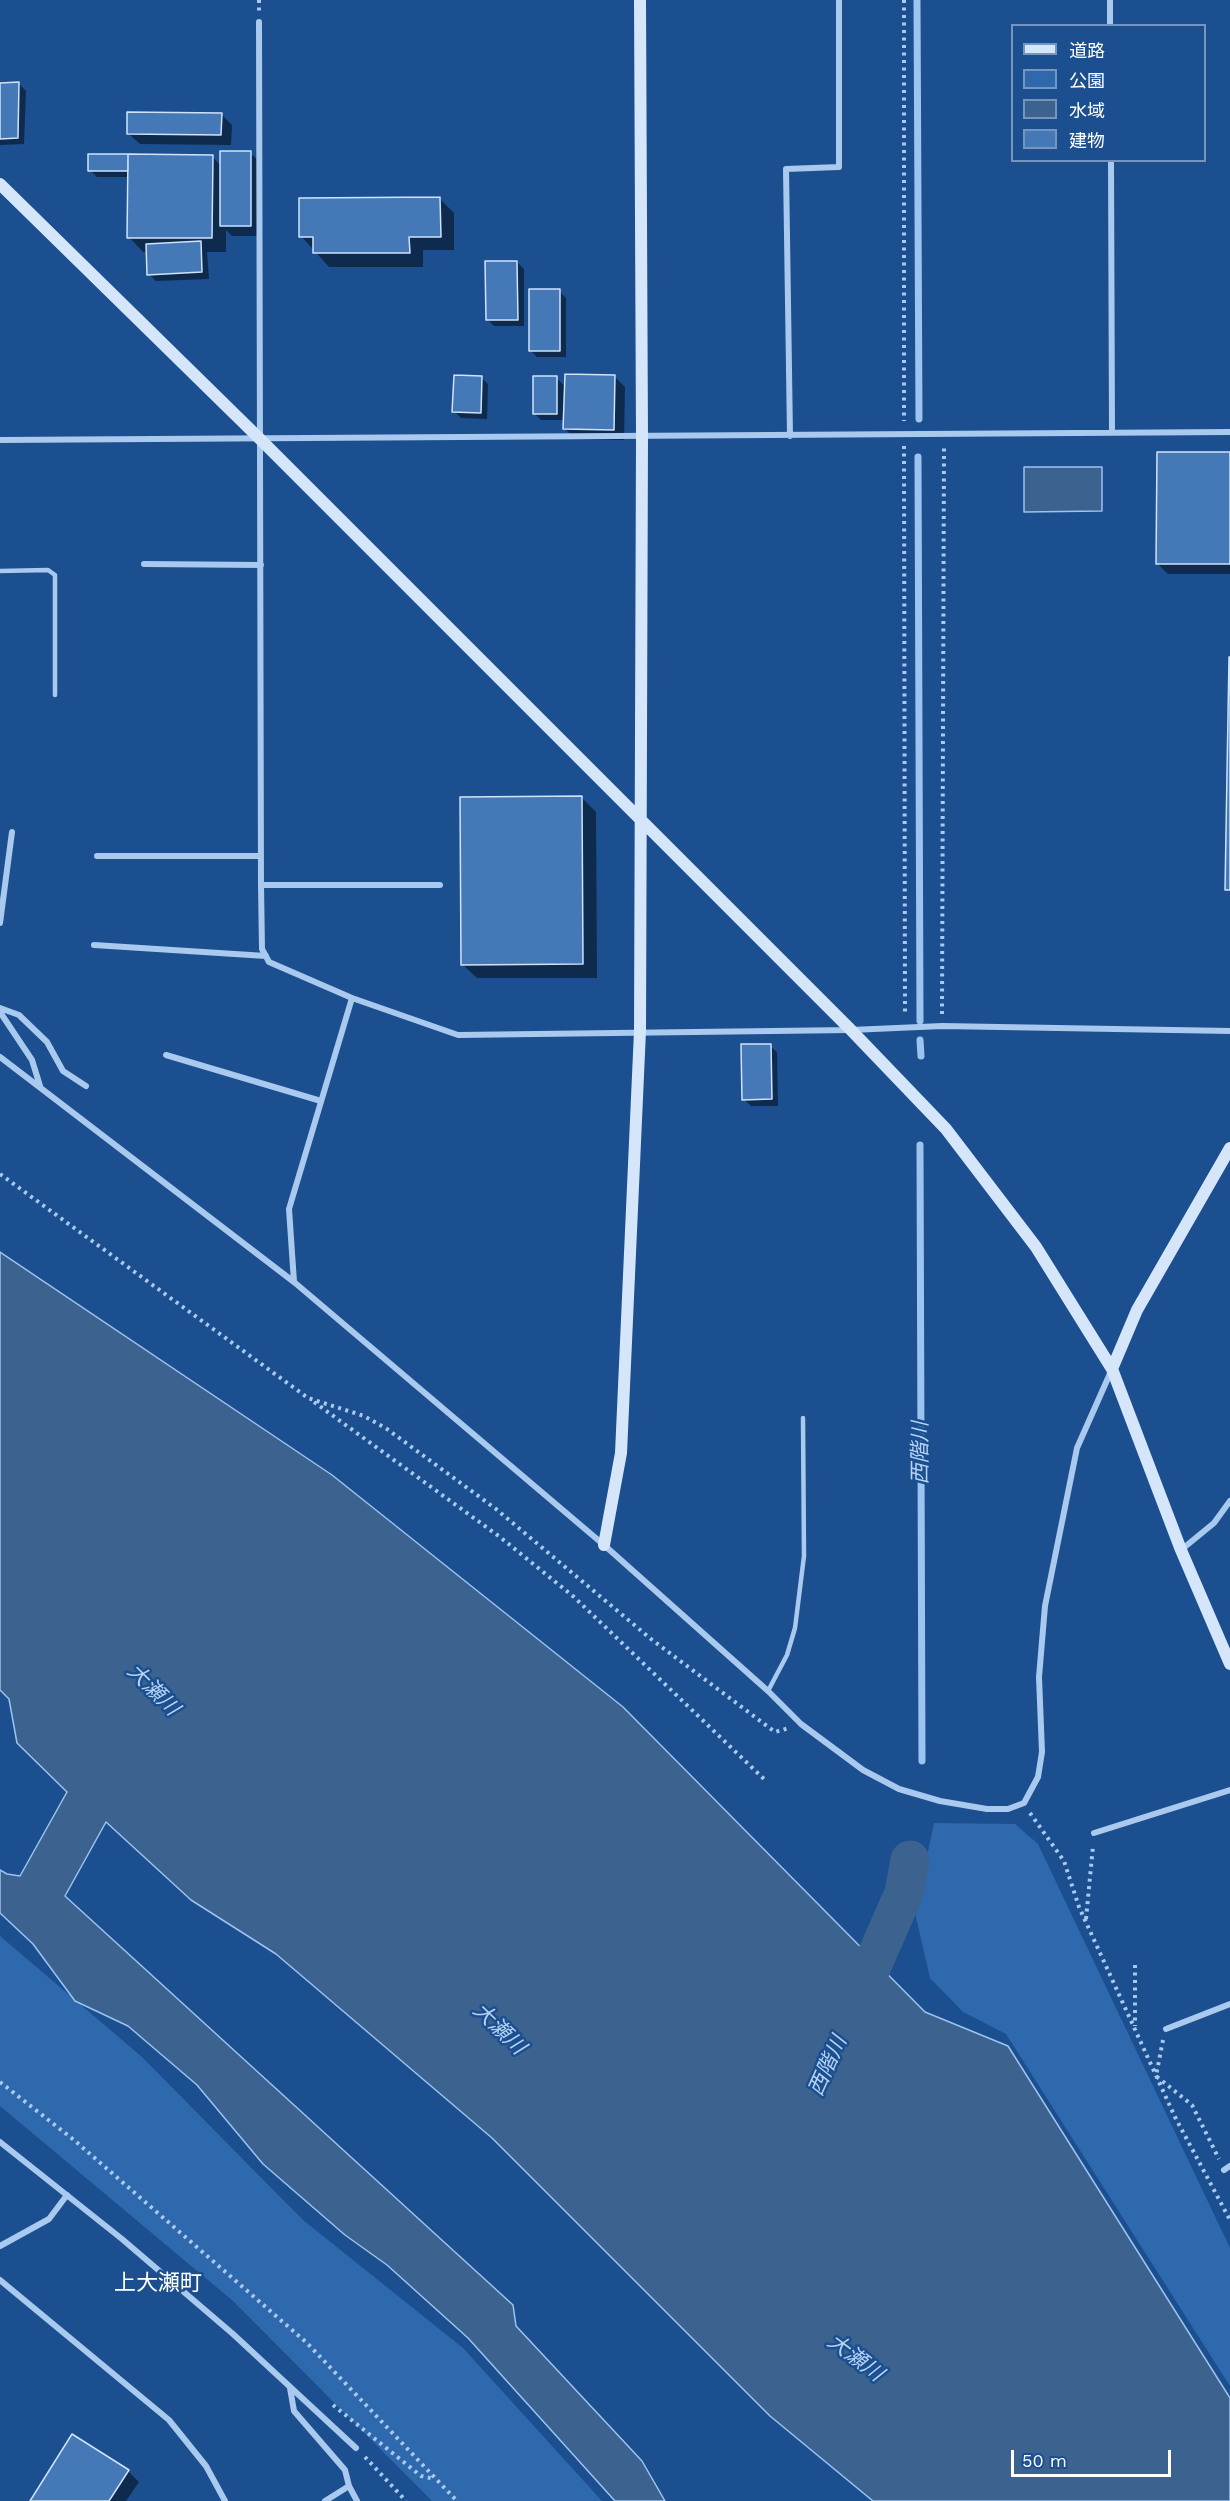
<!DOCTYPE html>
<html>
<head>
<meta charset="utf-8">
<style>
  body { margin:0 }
  #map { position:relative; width:1230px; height:2501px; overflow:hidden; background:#1b4f8f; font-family:"Work Sans","Noto Sans JP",sans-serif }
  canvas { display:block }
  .legend { position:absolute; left:1011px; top:24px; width:195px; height:138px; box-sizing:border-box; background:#1b4f8f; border:2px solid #7695bc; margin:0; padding:8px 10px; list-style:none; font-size:18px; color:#fff }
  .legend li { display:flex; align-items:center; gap:12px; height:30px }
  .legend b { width:30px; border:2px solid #7695bc }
  .scale { position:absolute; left:1011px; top:2450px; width:160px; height:27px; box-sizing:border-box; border:3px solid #fff; border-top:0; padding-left:8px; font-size:18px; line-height:21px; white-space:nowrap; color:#fff; -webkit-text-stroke:4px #1b4f8f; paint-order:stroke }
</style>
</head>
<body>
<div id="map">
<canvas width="1230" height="2501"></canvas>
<ul class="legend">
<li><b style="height:8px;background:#d6e6fa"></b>道路</li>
<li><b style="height:16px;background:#2e69ad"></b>公園</li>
<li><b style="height:16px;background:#3c6290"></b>水域</li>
<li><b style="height:16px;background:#4478b7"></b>建物</li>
</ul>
<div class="scale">50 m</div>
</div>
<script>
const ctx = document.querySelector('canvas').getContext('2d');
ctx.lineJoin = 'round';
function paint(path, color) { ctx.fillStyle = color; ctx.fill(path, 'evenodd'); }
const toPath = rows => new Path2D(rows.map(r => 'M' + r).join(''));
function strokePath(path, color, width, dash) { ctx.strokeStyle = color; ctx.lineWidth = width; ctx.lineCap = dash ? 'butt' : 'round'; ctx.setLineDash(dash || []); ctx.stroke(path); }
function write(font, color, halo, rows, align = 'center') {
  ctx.font = font + ' "Work Sans","Noto Sans JP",sans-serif'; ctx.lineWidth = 5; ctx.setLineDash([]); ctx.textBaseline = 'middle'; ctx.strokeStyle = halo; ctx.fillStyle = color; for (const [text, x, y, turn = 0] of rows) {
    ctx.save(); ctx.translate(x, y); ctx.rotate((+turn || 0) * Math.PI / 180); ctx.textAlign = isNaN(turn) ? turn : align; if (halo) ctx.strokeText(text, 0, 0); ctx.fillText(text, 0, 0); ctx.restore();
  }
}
paint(toPath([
  [934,1823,1015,1824,1038,1844,1230,2248,1230,2386,1006,2034,963,2012,930,1978,915,1913],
  [0,1936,142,2057,303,2220,463,2348,602,2501,432,2501,233,2301,0,2106]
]), '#2e69ad');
const water = toPath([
  [1024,467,1102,467,1102,511,1024,512,1024,467],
  [0,1252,332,1475,623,1707,925,2012,1008,2046,1230,2398,1230,2501,873,2501,770,2416,492,2138,276,1954,191,1900,106,1822,65,1896,513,2305,516,2326,642,2461,665,2501,615,2501,468,2338,387,2265,345,2235,263,2164,197,2085,128,2026,75,2001,33,1944,0,1913,0,1870,7,1874,20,1876,67,1792,17,1743,9,1699,0,1690,0,1252]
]);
paint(water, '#3c6290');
strokePath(water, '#9cc4f0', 1.5);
paint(toPath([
  [0,84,19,84,26,91,24,144,0,145],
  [221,114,232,125,231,145,140,144,129,134],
  [250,153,261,163,261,236,232,236,226,230,226,252,207,252,209,279,156,281,149,274,147,252,143,252,129,237,129,177,97,177,90,170,212,156,221,166],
  [440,199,454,213,454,250,423,250,423,267,329,267,301,236],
  [517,262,524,269,524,326,494,326,487,319],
  [559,291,566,298,566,357,537,357,530,350],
  [614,376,625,387,624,440,575,439,565,429,565,420,541,420,534,413,556,378,566,387],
  [481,377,488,384,487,419,461,418,454,411],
  [1230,454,1230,574,1168,574,1157,563],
  [582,798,596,812,597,978,477,978,462,964],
  [770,1046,777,1052,778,1106,751,1106,744,1099],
  [128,2471,139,2482,126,2501,32,2501]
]), '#0007');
strokePath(toPath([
  [917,0,919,419],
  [918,457,920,1021],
  [920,1040,921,1056],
  [920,1145,922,1761]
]), '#9cc4f0', 7);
strokePath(toPath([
  [853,2009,904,1893,910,1860]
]), '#3c6290', 39);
const building = toPath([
  [19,82,18,138,0,139,0,83,19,82],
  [127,112,222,113,221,135,127,134,127,112],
  [220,151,251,151,251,226,220,226,220,151],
  [88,154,128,154,128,171,88,171,88,154],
  [128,154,213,155,212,238,127,238,128,154],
  [440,197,441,237,409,237,410,253,313,253,313,237,299,237,299,198,440,197],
  [201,241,202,272,147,275,146,244,201,241],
  [485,261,517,261,518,320,486,320,485,261],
  [529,289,560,289,560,351,529,351,529,289],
  [565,374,615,375,614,430,563,429,565,374],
  [454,375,482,376,481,413,452,412,454,375],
  [533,376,557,376,557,414,533,414,533,376],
  [1157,452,1230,452,1230,564,1156,564,1157,452],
  [1229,657,1230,657,1230,890,1225,890,1229,657],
  [582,796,583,964,461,965,460,797,582,796],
  [741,1044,771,1044,772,1099,742,1100,741,1044],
  [72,2434,129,2470,109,2501,30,2501,72,2434]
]);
paint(building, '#4478b7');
strokePath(building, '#cfe3fa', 1.5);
strokePath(toPath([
  [259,0,259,11],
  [904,0,904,421],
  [904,446,905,1015],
  [942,1014,944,445],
  [0,1174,308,1398,364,1416,387,1429,496,1509,651,1639,775,1732,789,1728],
  [314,1402,500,1537,574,1597,765,1780],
  [1030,1813,1064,1861,1079,1907,1175,2117,1230,2220],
  [1086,1919,1093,1846],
  [1135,1965,1135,2026],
  [1163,2040,1156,2076,1192,2105,1219,2159],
  [0,2082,74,2140,307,2343,457,2501],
  [333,2405,421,2476,435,2479],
  [365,2457,406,2501]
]), '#a9c9ee', 4, [3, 4.5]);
strokePath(toPath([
  [0,571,48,570,55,575,55,695],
  [768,1691,787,1655,795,1628,804,1556,803,1418]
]), '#a9c9ee', 4.5);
strokePath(toPath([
  [1110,0,1110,26],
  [259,22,261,885,262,949,269,962,352,998,458,1035,851,1030,942,1026,1230,1031],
  [1111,160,1112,433],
  [790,436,786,169,839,167,839,0],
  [0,440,1230,432],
  [144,564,261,565],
  [97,856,261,856],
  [261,885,440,885],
  [0,923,12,832],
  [94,945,266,956],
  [0,1008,19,1015,47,1042,63,1071,86,1086],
  [0,1012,32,1060,40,1086],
  [166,1055,321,1101],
  [0,1057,294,1282,604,1545,768,1691,801,1724,863,1770,899,1789,940,1801,987,1809,1008,1809,1024,1803,1038,1777,1042,1752,1039,1677,1045,1606,1077,1448,1112,1369],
  [294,1282,289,1209,352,998],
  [1181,1550,1214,1523,1230,1501],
  [1094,1833,1230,1790],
  [1166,2029,1230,2004],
  [0,2142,122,2239,233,2334,356,2448],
  [1224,2170,1230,2166],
  [0,2246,49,2219,67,2195],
  [0,2280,169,2420,206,2466,225,2501],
  [290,2388,294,2411,345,2470,349,2486,325,2501],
  [349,2486,357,2501]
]), '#a9c9ee', 6);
strokePath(toPath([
  [0,184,261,440,851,1030,946,1129,1036,1247,1112,1369,1181,1550,1230,1664],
  [1112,1369,1137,1310,1230,1148],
  [604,1545,621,1453,640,1031,642,437,640,0]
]), '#d6e6fa', 12);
write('italic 21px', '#b5d3f5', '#1b4f8f', [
  ["西階川",921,1453,-90],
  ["大瀬川",153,1690,45],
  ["大瀬川",499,2029,44],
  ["西階川",828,2066,-66],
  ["大瀬川",855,2358,37]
]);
write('22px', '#fff', '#1b4f8f', [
  ["上大瀬町",158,2284]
]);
</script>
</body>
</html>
